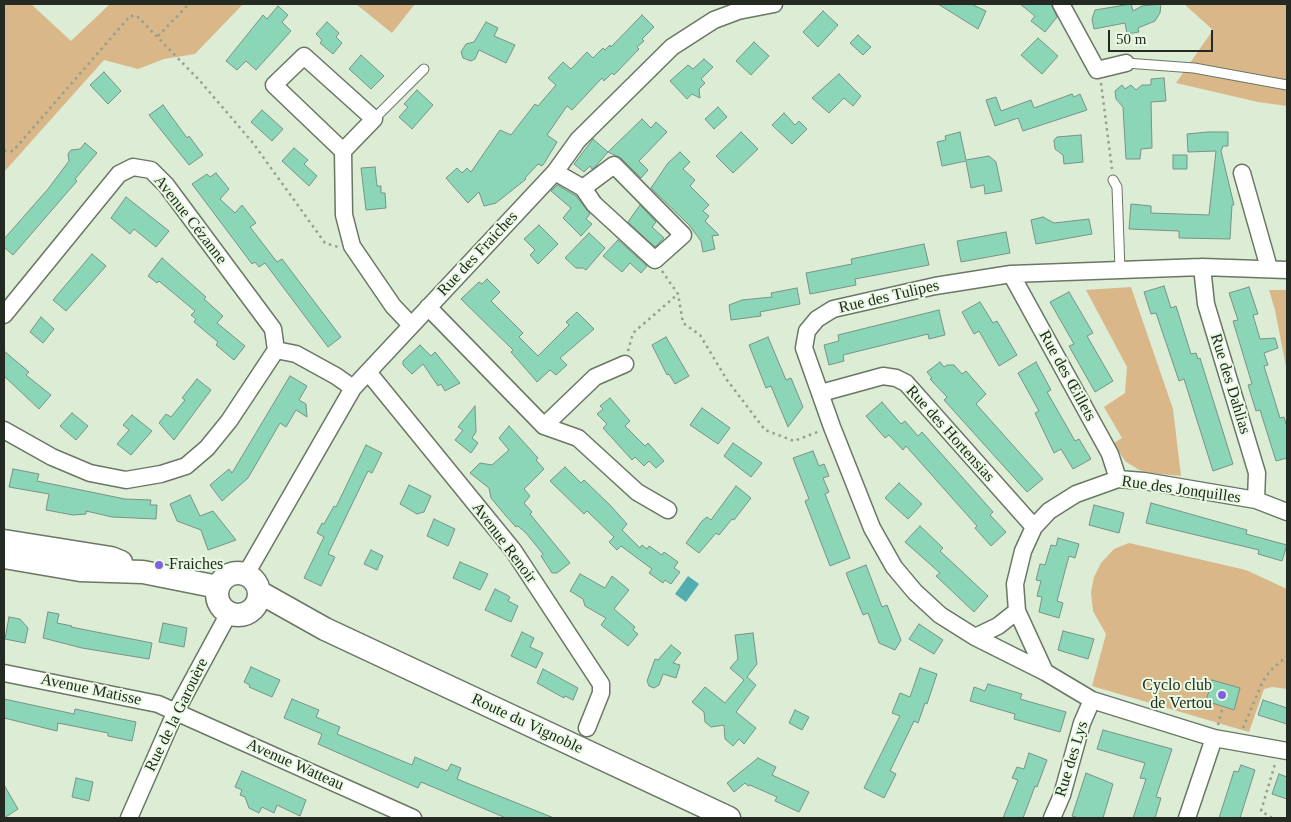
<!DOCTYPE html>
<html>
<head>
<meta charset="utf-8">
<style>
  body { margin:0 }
  #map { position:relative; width:1291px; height:822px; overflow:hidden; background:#dcecd5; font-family:Georgia,serif }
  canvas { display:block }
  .frame { position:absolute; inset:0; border:5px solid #242a22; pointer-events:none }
  .scale { position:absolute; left:1108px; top:30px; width:105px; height:22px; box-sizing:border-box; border:2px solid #242a22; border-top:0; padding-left:6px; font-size:15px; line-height:18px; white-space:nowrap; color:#242a22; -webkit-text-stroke:4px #e9fae2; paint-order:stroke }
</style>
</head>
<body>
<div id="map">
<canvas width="1291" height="822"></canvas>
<div class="frame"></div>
<div class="scale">50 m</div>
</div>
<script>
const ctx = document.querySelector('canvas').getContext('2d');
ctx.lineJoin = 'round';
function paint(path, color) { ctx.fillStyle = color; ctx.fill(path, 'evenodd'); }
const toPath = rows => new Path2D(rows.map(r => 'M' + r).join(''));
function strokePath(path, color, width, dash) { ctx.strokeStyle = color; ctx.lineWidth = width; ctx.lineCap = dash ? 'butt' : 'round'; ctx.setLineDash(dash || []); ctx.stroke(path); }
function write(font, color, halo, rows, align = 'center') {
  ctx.font = font + ' Georgia,serif'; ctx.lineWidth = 4; ctx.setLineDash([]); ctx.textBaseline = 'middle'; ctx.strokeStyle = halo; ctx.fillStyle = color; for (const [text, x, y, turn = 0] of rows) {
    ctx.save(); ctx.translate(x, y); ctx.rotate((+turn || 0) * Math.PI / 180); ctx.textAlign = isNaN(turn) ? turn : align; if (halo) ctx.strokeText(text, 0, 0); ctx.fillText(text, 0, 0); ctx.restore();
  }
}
paint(toPath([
  [4,4,31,4,71,41,110,4,243,4,195,54,164,59,138,69,104,60,4,172],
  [356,4,415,4,392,33],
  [1184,4,1287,4,1287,106,1258,102,1176,83,1213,30],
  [1131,287,1173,409,1181,476,1151,473,1139,470,1125,461,1114,443,1122,438,1104,407,1125,393,1127,367,1086,290],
  [1269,290,1287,290,1287,372,1275,310],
  [1129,543,1246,570,1287,589,1287,689,1272,687,1264,689,1249,732,1092,686,1106,634,1093,611,1091,592,1094,577,1101,563,1114,549]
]), '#d9b788');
paint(toPath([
  [688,576,699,584,686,602,675,594]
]), '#51adaf');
const building = toPath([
  [938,4,971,4,986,11,978,29,938,4],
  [1020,4,1051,4,1057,17,1045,32,1031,21,1035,16,1020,4],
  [1131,4,1133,11,1142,6,1161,4,1160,13,1155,21,1138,28,1139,32,1127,34,1125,23,1094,29,1092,19,1095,10,1131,4],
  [278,6,288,15,282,22,291,31,256,70,246,61,237,70,226,61,263,15,267,19,278,6],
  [823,11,838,25,818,47,803,32,823,11],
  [642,15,654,27,642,39,644,41,637,47,639,49,614,75,612,73,604,81,602,78,572,110,567,106,547,135,557,142,545,162,542,166,538,164,525,178,526,179,496,203,484,206,479,192,468,203,446,178,457,168,462,173,467,168,471,172,500,130,511,135,535,104,538,106,556,85,548,78,563,62,571,69,587,52,593,58,603,48,605,50,610,45,611,47,642,15],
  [327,22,339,33,336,37,342,43,333,54,320,43,322,40,316,34,327,22],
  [486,22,498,28,494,36,515,45,506,63,479,50,475,59,471,61,463,58,461,52,466,44,474,42,486,22],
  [858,35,871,47,863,55,850,43,858,35],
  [1038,38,1058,56,1042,74,1021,55,1038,38],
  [754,42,769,56,751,75,736,61,754,42],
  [361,55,384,76,371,89,349,69,361,55],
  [704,59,713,67,701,79,705,83,699,89,700,98,692,94,687,99,670,81,688,65,693,69,704,59],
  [104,72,121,91,108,104,90,85,104,72],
  [839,74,861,96,853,106,844,98,829,113,812,98,839,74],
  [1164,78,1166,101,1151,102,1152,148,1141,149,1140,159,1126,159,1123,107,1116,99,1115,91,1122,85,1125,89,1131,85,1136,90,1142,85,1151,85,1151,79,1164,78],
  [417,90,433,105,412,129,399,117,408,107,404,104,417,90],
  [1072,94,1074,97,1080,94,1087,110,1023,131,1018,118,995,126,986,100,996,97,1001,111,1031,100,1034,108,1072,94],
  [163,105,187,138,189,136,203,155,189,165,149,115,163,105],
  [718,107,727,117,714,129,705,119,718,107],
  [262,110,283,129,272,141,251,122,262,110],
  [784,113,795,125,799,121,807,129,792,144,772,125,784,113],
  [642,119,651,128,656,122,667,132,639,161,648,170,641,178,621,158,608,152,642,119],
  [741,132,758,149,733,173,716,156,741,132],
  [960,132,966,160,989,156,996,162,1002,191,985,194,984,185,971,188,966,161,942,166,937,142,946,140,945,136,960,132],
  [1208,132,1228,132,1228,146,1223,146,1221,151,1234,205,1232,205,1230,239,1179,238,1179,231,1129,229,1131,204,1151,206,1151,213,1209,215,1216,151,1188,152,1187,134,1208,132],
  [1081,135,1083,162,1064,164,1063,155,1055,149,1054,140,1057,137,1081,135],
  [593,139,608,152,595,167,592,169,590,166,584,172,574,164,593,139],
  [85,143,97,153,75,179,77,181,13,255,4,247,4,239,48,189,69,161,68,154,71,150,80,149,85,143],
  [294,148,308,160,304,164,317,176,309,186,282,161,294,148],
  [680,152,690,162,683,169,695,180,690,186,709,205,703,211,709,216,705,221,719,235,712,236,715,249,703,252,701,241,689,225,651,188,668,163,680,152],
  [1173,155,1187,155,1187,169,1173,169,1173,155],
  [375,167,377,186,381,186,381,193,385,193,386,208,366,210,361,168,375,167],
  [216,173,229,189,220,199,235,213,242,205,256,223,250,227,277,262,282,259,341,337,328,347,265,263,259,267,255,262,252,264,192,184,207,174,210,177,216,173],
  [557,185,576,196,590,214,586,219,592,224,581,236,563,218,571,208,551,191,557,185],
  [126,197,169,231,156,247,134,229,130,234,111,218,126,197],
  [640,205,656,222,652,227,664,238,655,247,628,222,640,205],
  [1043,217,1054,223,1089,219,1092,234,1036,244,1031,220,1043,217],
  [539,225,558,244,538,264,530,255,535,250,524,239,539,225],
  [1006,232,1010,253,961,262,957,241,1006,232],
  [589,233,605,248,586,270,583,268,576,268,565,258,589,233],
  [618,240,647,266,641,273,630,263,622,272,603,256,618,240],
  [924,244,929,265,855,279,856,285,810,294,806,273,852,264,851,259,924,244],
  [92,254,106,266,66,311,53,300,92,254],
  [162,258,206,297,204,299,223,316,217,323,245,346,234,360,216,345,218,342,194,322,196,319,191,315,195,311,159,281,157,283,148,276,162,258],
  [487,279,500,292,491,301,523,333,519,337,538,356,569,325,566,322,577,312,594,329,560,358,567,365,556,375,550,370,537,382,511,352,513,350,461,299,479,282,482,284,487,279],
  [1164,286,1171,308,1176,306,1191,354,1196,353,1198,359,1200,358,1233,464,1213,471,1184,379,1179,381,1156,313,1151,314,1144,292,1164,286],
  [1249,287,1258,314,1253,315,1260,339,1275,338,1278,348,1264,353,1268,365,1264,366,1280,418,1284,417,1287,427,1287,458,1276,461,1260,410,1256,411,1248,385,1252,384,1233,321,1238,320,1229,293,1249,287],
  [797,288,800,304,760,312,761,316,731,320,729,305,742,300,772,297,771,293,797,288],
  [1069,292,1093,333,1087,336,1113,381,1095,392,1069,346,1074,344,1050,302,1069,292],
  [980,302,993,323,997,321,1017,355,999,366,979,331,974,334,962,312,980,302],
  [939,310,945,335,929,339,928,334,843,355,844,361,829,365,824,345,839,341,838,335,939,310],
  [41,317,54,329,43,343,30,332,41,317],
  [666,337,689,376,675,384,669,374,667,375,652,345,666,337],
  [768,337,786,380,791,378,803,407,788,427,771,386,766,388,749,345,768,337],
  [420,345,431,356,435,352,460,383,445,391,441,384,438,386,423,364,412,374,403,365,403,361,420,345],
  [4,351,29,372,26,375,51,395,39,409,4,376,4,351],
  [940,362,944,367,947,365,954,365,962,374,966,371,986,394,976,404,1043,479,1027,492,944,400,947,397,930,379,932,378,927,372,940,362],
  [1036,362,1051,390,1047,392,1075,441,1079,439,1091,459,1073,469,1061,449,1054,453,1035,413,1039,411,1018,373,1036,362],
  [290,376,307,386,299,400,306,404,307,417,296,410,286,427,280,423,248,478,222,501,210,485,229,469,232,473,290,376],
  [197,379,211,390,174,440,159,423,166,414,171,417,185,400,182,398,197,379],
  [610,398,630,421,625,426,645,446,648,443,664,461,656,468,649,461,644,466,635,457,632,460,603,428,607,424,597,414,603,409,600,406,610,398],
  [882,402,901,424,905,421,918,436,922,432,993,512,990,515,1006,532,991,546,975,528,977,526,906,446,903,450,889,435,885,438,866,416,882,402],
  [475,406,476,432,472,438,478,443,471,453,455,440,463,430,458,427,475,406],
  [702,408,730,428,718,444,690,425,702,408],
  [72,413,88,426,76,440,60,426,72,413],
  [132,415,152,431,131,455,117,444,129,430,123,425,132,415],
  [509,426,538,458,536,460,544,469,524,489,530,496,524,503,532,512,530,514,570,563,557,573,552,573,541,556,543,554,526,533,518,526,516,527,506,516,491,498,489,488,470,473,480,463,492,465,509,450,499,438,509,426],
  [733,443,762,463,751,477,724,456,733,443],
  [366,445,382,453,372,473,368,471,328,554,335,557,321,586,304,578,324,537,317,533,322,523,324,524,334,506,336,507,366,445],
  [813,451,819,466,824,464,829,476,823,478,829,492,825,494,850,558,830,566,805,501,809,499,793,458,813,451],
  [565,467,581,483,584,480,610,505,627,524,622,530,640,548,642,545,647,549,649,546,662,555,664,552,678,562,674,568,680,572,671,584,665,580,663,583,649,573,652,569,621,546,617,550,609,542,614,537,587,511,584,514,550,481,565,467],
  [13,469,39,474,37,481,125,499,151,500,150,505,157,505,156,519,112,517,86,511,86,514,73,515,46,510,49,494,9,487,13,469],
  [899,483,922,504,908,519,885,498,899,483],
  [409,485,431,496,424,512,417,514,400,504,409,485],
  [736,486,751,498,734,520,732,519,719,535,716,533,699,553,686,543,702,521,707,517,711,520,736,486],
  [190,495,200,516,213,511,236,540,208,550,201,530,177,521,170,504,190,495],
  [1151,503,1247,530,1246,534,1287,545,1282,561,1258,554,1259,550,1146,523,1151,503],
  [1094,505,1124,513,1119,533,1089,525,1094,505],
  [434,519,455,529,448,546,427,536,434,519],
  [920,526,943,548,940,551,988,596,974,612,936,576,940,573,905,542,920,526],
  [1058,538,1079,544,1075,558,1069,556,1057,601,1063,603,1059,618,1039,612,1042,597,1037,596,1041,581,1036,580,1040,564,1045,565,1051,545,1056,546,1058,538],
  [371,550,383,556,377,570,364,564,371,550],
  [460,562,488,574,480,590,453,578,460,562],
  [866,565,882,607,887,605,901,640,895,650,879,643,868,613,863,615,846,573,866,565],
  [580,574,605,588,612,576,629,590,614,609,635,627,633,630,638,634,628,646,601,625,606,618,585,606,583,599,570,591,580,574],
  [495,589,507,595,510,597,508,601,518,606,511,622,485,610,495,589],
  [48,612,59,614,57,623,72,626,71,627,152,643,149,659,82,648,43,638,48,612],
  [9,617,20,619,28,628,25,643,5,639,9,617],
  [163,623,187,628,184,647,159,642,163,623],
  [919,624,943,640,934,654,909,639,919,624],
  [1063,631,1094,639,1088,659,1058,650,1063,631],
  [522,632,534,638,530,647,543,653,536,668,511,656,522,632],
  [753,633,757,664,747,677,756,685,736,712,756,728,744,744,739,739,733,746,725,739,724,725,711,727,705,722,704,712,692,702,705,687,725,703,744,680,730,668,738,659,735,635,753,633],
  [671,645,681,653,673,663,680,665,676,678,663,674,659,685,654,688,649,686,647,681,655,659,658,660,671,645],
  [251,667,280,680,272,697,249,687,250,685,244,682,251,667],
  [920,668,937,674,927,704,925,703,918,723,914,721,890,771,896,774,884,798,864,788,900,716,892,713,900,693,910,697,920,668],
  [543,669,578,688,573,700,565,696,564,698,537,683,543,669],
  [1212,680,1240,688,1234,710,1206,701,1212,680],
  [988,684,1022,694,1020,699,1066,712,1060,732,1014,719,1015,714,970,701,974,687,985,691,988,684],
  [4,699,74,714,75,709,136,722,132,741,108,736,108,733,58,723,57,731,4,718,4,699],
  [292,699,319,710,316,717,340,727,337,734,412,765,415,757,447,771,451,764,461,768,457,779,554,818,506,818,421,782,418,788,318,744,322,734,284,718,292,699],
  [1263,700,1287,708,1287,724,1258,715,1263,700],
  [795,710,809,717,802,730,789,723,795,710],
  [1103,730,1172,749,1156,797,1161,798,1155,818,1133,818,1146,779,1140,778,1145,763,1097,749,1103,730],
  [1029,753,1047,760,1037,787,1035,786,1023,818,1003,818,1018,780,1012,778,1017,767,1024,769,1029,753],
  [758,758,776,767,772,775,809,792,799,812,775,801,777,797,750,785,748,786,745,783,734,792,727,783,758,758],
  [1241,765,1255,770,1240,818,1219,818,1234,771,1238,772,1241,765],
  [242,771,306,800,300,816,277,805,274,813,262,807,259,813,249,808,245,797,240,795,242,790,235,787,242,771],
  [1086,773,1113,784,1103,818,1079,818,1072,816,1086,773],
  [1279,774,1287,777,1287,799,1272,794,1279,774],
  [76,778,93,782,89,801,72,797,76,778],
  [4,785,18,809,4,818,4,785]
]);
paint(building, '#8ad6b7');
strokePath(building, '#789387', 1);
const lane = toPath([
  [1126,63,1194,68,1287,85],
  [374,119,424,69],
  [1113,180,1117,187,1120,270]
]);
const street = toPath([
  [1061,4,1097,70,1126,63],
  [343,151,274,85,304,56,374,119,343,151,344,215,352,246,393,306,411,325],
  [555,172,583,188,594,204,655,260,683,235,614,165,583,188],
  [1242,173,1269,268],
  [1202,267,1206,304,1257,473,1256,500],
  [1011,274,1110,454,1118,479],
  [428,307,544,426,578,438,637,492,668,510],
  [4,315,119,174,133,167,151,170,166,185,273,329,276,350,229,421,207,448,186,466,161,474,126,480,90,473,52,457,4,430],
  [276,350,296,354,336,376,353,388],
  [368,372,513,550,601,684,601,693,587,728],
  [821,393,883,376,896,378,906,383,1034,527],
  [544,426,595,377,625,364],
  [1287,512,1256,500,1144,481,1118,479,1076,494,1049,511,1034,527,1023,551,1015,584,1017,611,1045,672,1092,700,1214,738,1287,751],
  [246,574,353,388,555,172,578,140,672,47,714,20,738,11,774,4],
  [975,637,998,626,1017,611],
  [1045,672,975,637,940,615,915,592,894,567,872,528,832,427,804,348,807,331,817,319,833,309,935,286,1011,274,1202,267,1287,270],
  [4,673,158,704,413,818],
  [129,818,176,711,229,613],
  [1052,818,1062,795,1082,723,1092,700],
  [1187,818,1214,738]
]);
const secondary = toPath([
  [4,541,111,558,121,562],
  [4,557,80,570,143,572,218,587],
  '217 594a21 21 0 1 1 42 0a21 21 0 1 1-42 0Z',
  [259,592,325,629,729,818]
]);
strokePath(lane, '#697863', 11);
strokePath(street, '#697863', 19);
strokePath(secondary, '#697863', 25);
strokePath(toPath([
  [158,36,189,4],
  [1101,83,1112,169],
  [4,151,13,151,130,16,137,16,200,81,253,143,325,243,338,247],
  [662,271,678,294,683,323,700,335,727,380,765,430,794,441,820,431],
  [628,351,633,333,678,294],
  [1218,725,1222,710],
  [1243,728,1263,681,1271,670,1287,656],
  [1272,818,1261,811,1275,764]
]), '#94a08e', 2.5, [2.5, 4]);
strokePath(lane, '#fff', 9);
strokePath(street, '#fff', 16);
strokePath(secondary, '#fff', 22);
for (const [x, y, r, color] of [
  [159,565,5,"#7c64df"],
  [1222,695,5,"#7c64df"]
]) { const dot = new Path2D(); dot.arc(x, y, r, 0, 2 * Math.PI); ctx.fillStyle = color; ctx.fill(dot); strokePath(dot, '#e9fae2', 2); }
write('16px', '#242a22', '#e9fae2', [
  ["Avenue Cézanne",190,220,52],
  ["Rue des Fraiches",478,254,-47],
  ["Rue des Tulipes",889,297,-13],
  ["Rue des Œillets",1067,376,61],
  ["Rue des Dahlias",1230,384,73],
  ["Rue des Hortensias",950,434,48],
  ["Rue des Jonquilles",1181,490,8],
  ["Avenue Renoir",504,543,53],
  ["Avenue Matisse",91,690,12],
  ["Rue de la Garouère",177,715,-64],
  ["Route du Vignoble",527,724,25],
  ["Rue des Lys",1072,759,-73],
  ["Avenue Watteau",295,765,24]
]);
write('16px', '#242a22', '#e9fae2', [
  ["Fraiches",169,565],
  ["Cyclo club",1212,686,"right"],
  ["de Vertou",1212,704,"right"]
], 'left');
</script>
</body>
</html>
